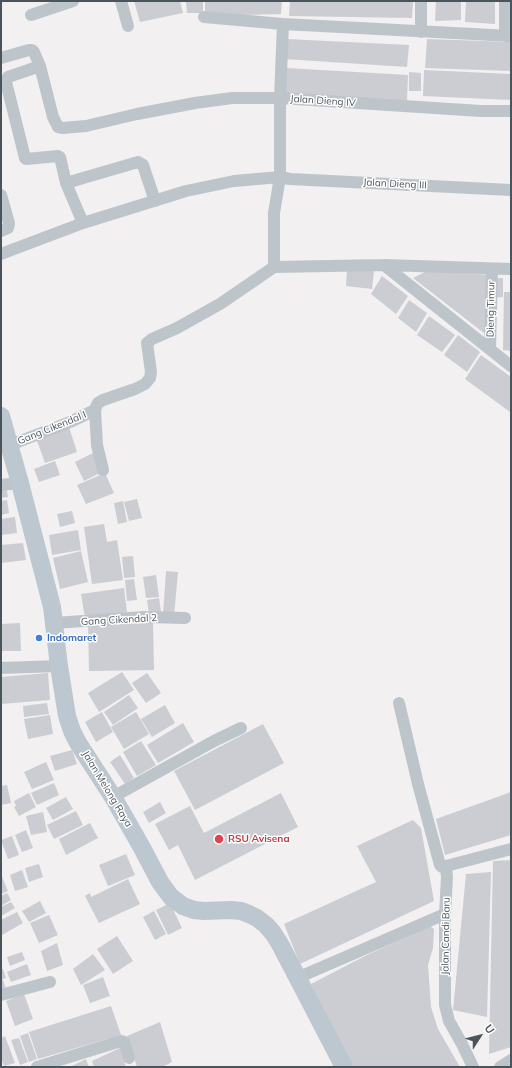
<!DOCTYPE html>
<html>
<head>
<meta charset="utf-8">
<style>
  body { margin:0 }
  #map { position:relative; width:512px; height:1068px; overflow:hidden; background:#f2f0f0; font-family:Mulish,sans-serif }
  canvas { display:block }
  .frame { position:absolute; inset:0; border:2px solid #4a545c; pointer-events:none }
  .north { position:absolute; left:460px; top:1016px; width:40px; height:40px; -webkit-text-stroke:3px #fff; paint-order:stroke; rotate:54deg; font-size:11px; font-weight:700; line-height:16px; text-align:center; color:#4a545c }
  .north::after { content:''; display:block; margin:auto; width:14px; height:18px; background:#4a545c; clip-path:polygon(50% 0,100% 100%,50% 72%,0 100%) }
</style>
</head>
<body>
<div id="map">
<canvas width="512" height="1068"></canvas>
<div class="frame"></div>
<div class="north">U</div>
</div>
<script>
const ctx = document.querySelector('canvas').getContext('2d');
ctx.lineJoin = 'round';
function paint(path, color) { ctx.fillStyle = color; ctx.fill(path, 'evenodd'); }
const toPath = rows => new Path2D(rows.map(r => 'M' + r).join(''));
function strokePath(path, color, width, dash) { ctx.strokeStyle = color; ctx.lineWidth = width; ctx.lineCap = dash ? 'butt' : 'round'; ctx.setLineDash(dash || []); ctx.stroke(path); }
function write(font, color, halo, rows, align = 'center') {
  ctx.font = font + ' Mulish,sans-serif'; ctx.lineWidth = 3; ctx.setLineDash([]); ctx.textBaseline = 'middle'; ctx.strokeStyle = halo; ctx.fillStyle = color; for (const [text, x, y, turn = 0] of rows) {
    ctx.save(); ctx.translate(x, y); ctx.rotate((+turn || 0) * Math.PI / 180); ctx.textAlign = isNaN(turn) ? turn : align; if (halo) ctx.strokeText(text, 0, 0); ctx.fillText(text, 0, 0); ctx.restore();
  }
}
paint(toPath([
  [134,1,180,1,183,13,140,22],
  [186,1,203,1,203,13,187,13],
  [205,1,282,1,281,14,205,16],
  [290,1,413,1,412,18,289,16],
  [436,1,461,1,461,20,435,21],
  [466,1,495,1,495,24,465,22],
  [286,39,409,45,407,67,284,59],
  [427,39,511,42,511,71,425,68],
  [286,68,408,75,407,101,285,98],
  [424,70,511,74,511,100,423,96],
  [409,72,421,73,421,91,409,91],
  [347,268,374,271,372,289,346,286],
  [427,271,449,272,491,275,489,337,413,278],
  [382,276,408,296,396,314,371,294],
  [492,278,503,278,503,297,492,298],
  [504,292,511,292,511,351,503,350],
  [409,300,427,313,416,332,398,318],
  [429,316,455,335,442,352,417,335],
  [458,335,480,352,467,372,444,355],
  [481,355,511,377,510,412,465,379],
  [69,427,77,452,45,463,36,438],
  [93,453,102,472,84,481,75,462],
  [55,461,60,475,39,482,34,469],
  [105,473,114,493,86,504,77,485],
  [6,486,8,497,1,498,1,487],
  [137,499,142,518,129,521,124,502],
  [7,500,9,513,1,515,1,501],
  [123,501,127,522,118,524,114,503],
  [72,511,75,523,60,527,57,514],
  [15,517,17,533,1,535,1,519],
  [104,524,107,542,117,540,123,580,92,584,84,527],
  [78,530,81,550,52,555,49,535],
  [23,543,26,560,1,563,1,545],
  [81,551,88,582,60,589,53,558],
  [133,556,135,577,124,578,122,557],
  [166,571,178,572,174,616,163,615],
  [156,575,159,597,146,598,143,577],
  [134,579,137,600,127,601,125,580],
  [124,588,127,612,85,618,81,594],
  [159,598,161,612,149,614,147,600],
  [153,621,154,670,89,671,88,622],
  [20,623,21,651,1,651,1,624],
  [122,672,134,690,99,712,88,693],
  [48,673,50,700,1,704,1,677],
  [147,673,161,693,146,703,132,683],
  [129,695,138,708,113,725,104,712],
  [47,703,49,714,24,717,23,706],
  [165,705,175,723,152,737,141,719],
  [102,712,113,732,96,742,85,722],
  [136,712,149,734,124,749,111,727],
  [50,715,53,734,28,739,24,719],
  [183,723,194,742,158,763,147,745],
  [263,724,284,763,195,810,174,771],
  [141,741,156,765,137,776,123,752],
  [72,750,77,764,55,771,50,756],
  [120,755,134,778,125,784,110,762],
  [46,762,54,780,32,789,24,772],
  [54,783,59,795,37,805,31,793],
  [7,785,11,803,1,805,1,786],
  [511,792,511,835,445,855,436,819],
  [29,793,36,807,19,816,14,807,16,806,14,801],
  [281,793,298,827,195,880,178,845,169,850,155,824,190,806,204,833],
  [66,797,73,809,53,820,46,808],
  [160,802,166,813,149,823,143,812],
  [76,811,83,825,54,839,47,825],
  [43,812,47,832,31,835,26,816],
  [413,820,421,828,434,901,300,964,284,924,376,882,357,846],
  [90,823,98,838,66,855,59,839],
  [26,830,33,848,22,852,15,835],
  [12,836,19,855,8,859,1,840],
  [126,854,135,875,108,886,99,865],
  [511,860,511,1047,489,1054,493,861],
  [39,864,43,877,29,882,25,868],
  [22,870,28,887,15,891,10,875],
  [491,872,487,1017,453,1010,466,874],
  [1,874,8,891,1,894],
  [128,879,140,904,99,923,85,896,90,893,91,897],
  [7,893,11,900,1,906,1,896],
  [40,901,46,913,29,922,22,911],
  [11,902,15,908,1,916,1,907],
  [170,903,182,928,168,935,156,910],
  [154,911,166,934,155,940,143,917],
  [17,912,23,923,2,935,1,920],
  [49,915,58,935,39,943,30,923],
  [430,926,434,929,433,948,428,965,431,1007,438,1029,460,1067,354,1067,347,1056,311,984,365,956],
  [117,936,133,961,113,974,97,949],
  [57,943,63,965,47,971,41,951],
  [22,952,25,960,10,966,7,957],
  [93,954,105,970,81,985,73,969],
  [27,964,31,975,11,982,7,972],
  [1,969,3,969,6,978,1,980],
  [103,977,110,996,90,1003,83,985],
  [3,980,6,989,1,990,1,981],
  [24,994,33,1019,15,1026,6,1001],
  [111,1006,121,1035,38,1059,29,1032],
  [160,1022,172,1062,162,1067,137,1067,127,1036],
  [28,1033,37,1059,29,1062,20,1036],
  [5,1036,15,1063,4,1066,1,1058,1,1038],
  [19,1038,28,1062,20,1065,11,1040],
  [120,1048,126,1067,94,1067,92,1061],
  [86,1059,89,1067,70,1067]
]), '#cbcdd2');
strokePath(toPath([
  [121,1,128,26],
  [31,15,73,1],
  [204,17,283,24,511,36],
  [421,32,421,1],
  [505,36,505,1],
  [1,58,29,50,32,50,34,52,40,66],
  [66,183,138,162,143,165,155,201],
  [1,195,9,223,8,228,1,231],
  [83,223,66,183,60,157,58,156,26,159,25,158,6,82,7,79,8,77,40,66,53,117,58,127,62,128,86,126,137,114,195,103,232,98,280,98,481,111,511,111],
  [1,254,83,223,186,191,234,181,280,177,290,179,511,190],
  [384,265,511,366],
  [274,267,384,265,511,269],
  [490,349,492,269],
  [10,445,70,422,95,410],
  [103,470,97,445,95,410,96,407,98,403,103,400,135,389,145,384,150,378,151,372,147,343,152,339,177,328,220,304,274,267,274,213,280,177,280,98,283,24],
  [1,485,20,483],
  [54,623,144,617,185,618],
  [1,668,59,666],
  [399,703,418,784,440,865,442,867,446,866],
  [113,797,214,741,241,728],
  [297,978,445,914],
  [1,995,50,982],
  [37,1067,121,1041,124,1042,129,1058],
  [473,1067,462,1044,449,1021,445,1005,445,914,447,877,446,866,511,849],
  [500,1067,511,1060]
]), '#bdc5cb', 12);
strokePath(toPath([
  [1,416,20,483,52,607,59,666,67,716,72,731,78,743,113,797,141,846,160,882,171,897,183,906,194,910,204,911,231,910,241,911,249,914,257,918,266,925,273,933,280,944,344,1067]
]), '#bdc7d0', 18);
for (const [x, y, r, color] of [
  [39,638,4,"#3f7fe0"],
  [219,839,5,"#e0444e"]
]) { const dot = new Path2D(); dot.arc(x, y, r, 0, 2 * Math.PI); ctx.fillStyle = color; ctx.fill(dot); strokePath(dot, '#fff', 1.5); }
write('10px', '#4a545c', '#fff', [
  ["Jalan Dieng IV",323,101,4],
  ["Jalan Dieng III",395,184,3],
  ["Dieng Timur",491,309,-89],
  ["Gang Cikendal I",52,428,-22],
  ["Gang Cikendal 2",119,620,-3],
  ["Jalan Melong Raya",107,789,59],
  ["Jalan Candi Baru",446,936,-89]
]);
write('bold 10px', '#366cbe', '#fff', [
  ["Indomaret",47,638]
], 'left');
write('bold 10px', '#be3a42', '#fff', [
  ["RSU Avisena",228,839]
], 'left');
</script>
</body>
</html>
